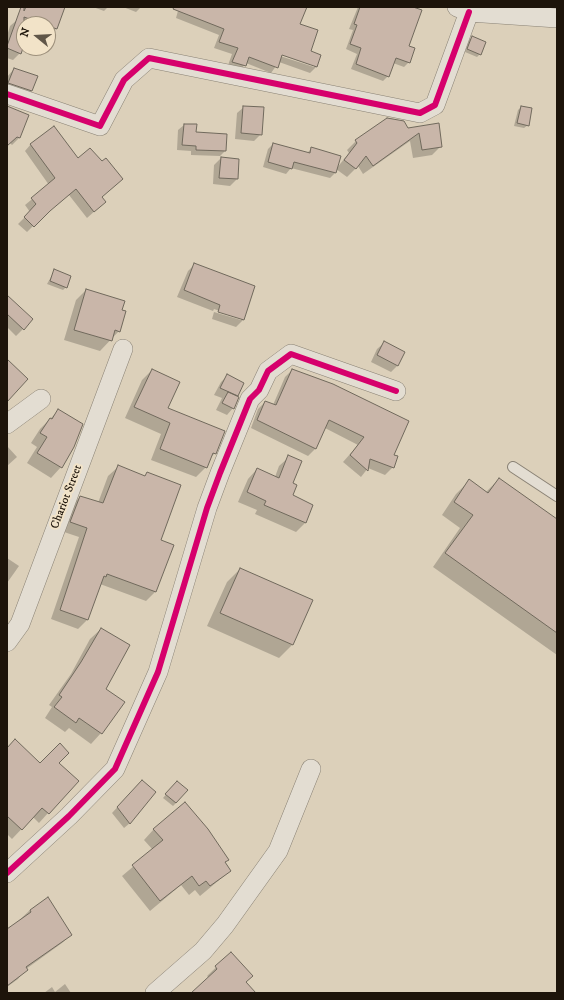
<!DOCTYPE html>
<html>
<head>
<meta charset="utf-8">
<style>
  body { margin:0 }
  #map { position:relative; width:564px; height:1000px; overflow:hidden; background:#dcd0ba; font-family:"IM FELL DW Pica",serif }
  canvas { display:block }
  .frame { position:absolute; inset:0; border:8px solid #1d140a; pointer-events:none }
  .north { position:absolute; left:16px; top:16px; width:40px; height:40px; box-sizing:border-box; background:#f2e3c8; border:1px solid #9d907c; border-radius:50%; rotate:288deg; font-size:11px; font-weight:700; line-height:16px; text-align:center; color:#1d140a }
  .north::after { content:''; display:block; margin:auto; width:14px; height:18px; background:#605648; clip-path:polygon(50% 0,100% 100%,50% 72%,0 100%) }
</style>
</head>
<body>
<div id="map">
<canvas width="564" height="1000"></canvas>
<div class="frame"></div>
<div class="north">N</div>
</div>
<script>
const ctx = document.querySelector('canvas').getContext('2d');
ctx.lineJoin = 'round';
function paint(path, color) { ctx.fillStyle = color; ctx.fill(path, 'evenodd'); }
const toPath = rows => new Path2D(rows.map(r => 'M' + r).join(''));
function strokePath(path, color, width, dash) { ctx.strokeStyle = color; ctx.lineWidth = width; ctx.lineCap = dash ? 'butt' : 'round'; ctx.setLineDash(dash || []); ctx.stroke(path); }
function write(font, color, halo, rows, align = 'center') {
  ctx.font = font + ' "IM FELL DW Pica",serif'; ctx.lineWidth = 4; ctx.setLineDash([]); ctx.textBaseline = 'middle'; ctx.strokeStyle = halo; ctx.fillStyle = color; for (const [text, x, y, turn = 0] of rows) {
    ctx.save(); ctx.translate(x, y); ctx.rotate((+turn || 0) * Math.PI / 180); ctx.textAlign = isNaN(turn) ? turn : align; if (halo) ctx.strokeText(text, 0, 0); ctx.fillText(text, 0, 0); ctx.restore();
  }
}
paint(toPath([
  [22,7,64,7,56,29,50,34,48,34,48,24,24,24,24,42,20,53,13,60,7,58,7,36,10,26,17,20],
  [93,7,108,7,104,11],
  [123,7,141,7,136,12],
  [179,7,306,7,299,25,310,52,320,55,316,67,310,73,279,62,271,73,246,63,239,72,227,68,232,54,214,48,219,35,176,18],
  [278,53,314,65,314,67,277,55],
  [358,7,408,7,409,62,404,67,393,63,388,76,383,81,351,69,357,54,346,49,353,30,349,29],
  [540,7,557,7,553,11],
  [472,37,480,54,477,57,465,52,469,40],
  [14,69,32,91,25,97,7,92,7,77],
  [7,107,28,116,19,138,12,145,10,143,7,146],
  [244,107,261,134,254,141,235,139,237,113],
  [521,107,528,125,524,128,514,126,518,110],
  [438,124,441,146,432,155,413,158,410,141,363,174,358,166,347,177,336,169,349,153,347,150,356,141,408,129],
  [184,125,195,133,225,151,220,156,191,155,191,151,177,150,178,130],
  [31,144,101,197,105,202,87,218,69,195,42,217,27,232,18,224,30,212,25,205,49,185,25,151],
  [273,144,307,153,312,148,339,156,335,173,330,178,291,168,286,174,263,167,268,149],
  [221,158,237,179,230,186,213,184,214,165],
  [194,265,243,320,236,327,212,319,214,312,241,320,241,318,214,309,213,311,177,297,188,271],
  [55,270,66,287,63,290,47,284],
  [86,290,121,311,119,331,100,351,64,340,76,300],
  [7,304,23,329,16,336,7,327],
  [384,343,397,366,391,372,371,362,377,349],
  [152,370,166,409,215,453,209,459,206,467,196,477,151,460,161,434,125,418,142,380],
  [292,370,392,455,393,467,385,475,368,468,361,477,343,462,358,445,325,428,315,449,308,456,251,428,258,409,265,402,273,405,285,377],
  [228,375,243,383,236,397,233,408,227,415,216,410,222,398,214,395,221,382],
  [59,410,74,447,61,467,51,478,27,463,37,447,31,443,40,429],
  [7,446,17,457,7,466],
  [289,457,292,496,305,523,296,532,255,514,257,510,238,502,248,479,257,469,275,477,279,466],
  [118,467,144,477,147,474,160,541,155,592,146,601,100,584,87,620,78,629,51,619,79,537,61,531,71,506,80,497,98,503,108,476],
  [499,479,557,521,557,655,433,567,460,528,442,515,456,494,469,481,486,492],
  [7,558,19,566,7,583],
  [240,569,312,601,292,645,279,658,207,626,227,582],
  [101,629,105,689,123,702,101,733,91,744,69,728,65,732,45,718,52,707,49,705,71,674,90,639],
  [7,749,40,764,58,763,48,813,39,823,33,817,12,839,7,834],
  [174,785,176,803,173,806,163,798],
  [137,786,130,823,124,828,112,813],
  [154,829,224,863,230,871,200,896,195,890,189,895,181,885,150,911,122,876,153,850,144,840],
  [30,910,71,935,62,943,26,969,18,979,7,987,7,932],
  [231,953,245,982,254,993,193,993,209,978,207,976],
  [65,984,71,993,44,993,52,987,55,992]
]), '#0003');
const building = toPath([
  [21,7,24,7,24,11,26,7,65,7,57,29,48,26,48,24,43,24,24,17,24,45,21,54,7,48,7,46,21,7],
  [174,7,307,7,300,24,318,30,311,51,321,55,317,67,282,55,278,68,249,57,246,66,232,62,238,48,219,42,224,29,173,9,174,7],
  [360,7,413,7,422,10,409,46,415,48,410,63,396,58,389,77,356,64,361,48,350,44,357,25,354,24,360,7],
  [472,36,486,42,481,55,467,49,472,36],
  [14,68,38,76,32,91,8,83,14,68],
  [7,106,29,115,20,138,17,137,7,146,7,106],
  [243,106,264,107,262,135,241,133,243,106],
  [521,106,532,108,529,126,517,123,521,106],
  [387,118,404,121,408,128,439,123,442,147,422,150,419,133,373,166,366,156,356,169,344,160,357,143,355,140,387,118],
  [184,124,197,124,196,132,227,134,226,151,196,150,196,146,182,145,184,124],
  [54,126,78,158,90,148,102,161,106,158,123,179,102,197,106,202,94,212,76,189,50,211,34,227,24,217,36,204,31,198,55,178,30,144,54,126],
  [273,143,310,153,311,147,341,156,336,173,294,162,292,169,268,162,273,143],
  [221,157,239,159,238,179,219,178,221,157],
  [194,263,255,286,244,320,218,312,220,305,184,290,194,263],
  [54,269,71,276,67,288,50,281,54,269],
  [86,289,125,301,122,310,126,311,120,332,115,330,112,341,74,330,86,289],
  [7,295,33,319,24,330,7,314,7,295],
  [384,341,405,352,398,366,377,355,384,341],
  [7,359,28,379,7,402,7,359],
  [152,369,180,382,168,408,225,431,216,454,213,453,207,468,160,449,170,423,134,407,152,369],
  [292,369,333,384,409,421,394,455,398,456,394,468,370,459,368,471,350,455,364,437,329,420,316,449,257,420,265,401,276,405,292,369],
  [227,374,244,383,238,396,220,388,227,374],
  [228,392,239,397,234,409,222,403,228,392],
  [58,409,83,424,74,447,62,468,37,453,47,437,40,433,50,418,52,419,58,409],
  [288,455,302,461,293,483,297,485,293,495,313,505,306,523,264,505,266,501,247,492,257,468,279,478,288,455],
  [118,465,145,476,147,472,181,485,161,540,174,545,156,592,107,574,106,577,104,576,88,620,60,610,87,528,70,522,80,496,103,503,118,465],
  [499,478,557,519,557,633,445,553,473,515,454,502,469,479,488,493,499,478],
  [240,568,313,600,293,645,220,613,240,568],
  [101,628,130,645,106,689,125,702,102,734,79,718,76,723,54,707,62,697,59,695,81,662,101,628],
  [15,739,40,763,60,743,69,753,59,763,79,781,49,814,42,808,22,830,7,816,7,748,15,739],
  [142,780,156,792,130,824,117,807,142,780],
  [177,781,188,790,176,803,165,794,177,781],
  [185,802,208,829,229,860,225,862,231,871,210,886,206,881,199,886,192,876,160,901,132,865,163,840,153,829,185,802],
  [48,897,72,935,26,967,28,970,7,986,7,929,31,912,30,910,48,897],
  [231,952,253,976,246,982,256,993,191,993,217,969,215,966,231,952]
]);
paint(building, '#c9b6a9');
strokePath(building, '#70695c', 1);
const lane = toPath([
  [513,467,557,496]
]);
const street = toPath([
  [457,7,469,12,557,18],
  [7,94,100,126,124,80,149,58,420,113,435,105,469,12],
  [7,424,41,399],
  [7,642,20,624,123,349],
  [7,873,69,816,115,769,158,672,207,508,220,473,250,399,259,390,268,371,291,354,396,391],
  [155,993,203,951,225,925,278,851,311,769]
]);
strokePath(lane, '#8a8275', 12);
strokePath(street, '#8a8275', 20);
strokePath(lane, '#e3ddd2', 10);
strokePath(street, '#e3ddd2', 19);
strokePath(toPath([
  [7,94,100,126,124,80,149,58,420,113,435,105,469,12],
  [7,873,69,816,115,769,158,672,207,508,220,473,250,399,259,390,268,371,291,354,396,391]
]), '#d6006c', 6);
write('12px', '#1d140a', '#f2e3c8', [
  ["Chariot Street",67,497,-69]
]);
</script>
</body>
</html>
